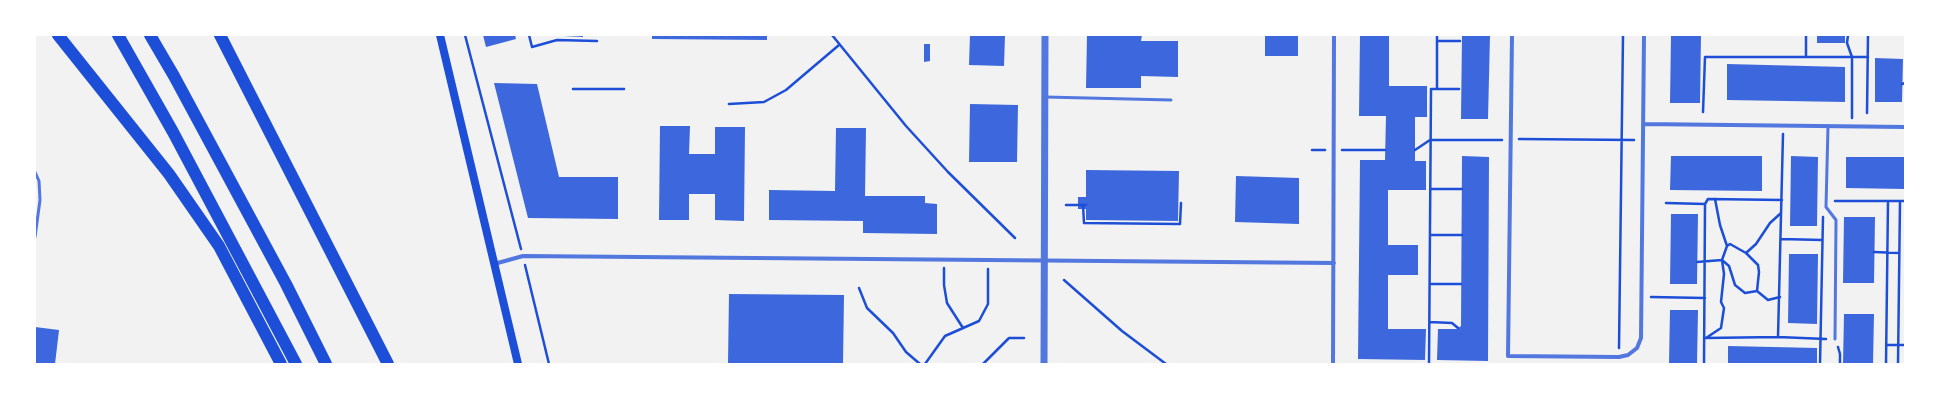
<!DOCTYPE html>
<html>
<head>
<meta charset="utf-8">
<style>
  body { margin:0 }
  #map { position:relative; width:1940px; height:399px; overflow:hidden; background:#f2f2f2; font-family:"Roboto Condensed",sans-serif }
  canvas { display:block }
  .frame { position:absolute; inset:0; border:36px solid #fff; pointer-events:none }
</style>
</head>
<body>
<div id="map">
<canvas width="1940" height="399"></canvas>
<div class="frame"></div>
</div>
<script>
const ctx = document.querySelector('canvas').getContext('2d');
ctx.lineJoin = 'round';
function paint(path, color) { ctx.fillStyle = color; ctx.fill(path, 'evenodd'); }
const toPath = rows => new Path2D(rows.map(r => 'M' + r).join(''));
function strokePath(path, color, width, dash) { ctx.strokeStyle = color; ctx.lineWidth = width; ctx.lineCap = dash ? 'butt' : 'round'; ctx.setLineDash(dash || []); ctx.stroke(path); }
paint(toPath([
  [483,35,515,35,516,39,486,47],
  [563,35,583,35,583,37,563,36],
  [652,35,767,35,767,40,652,39],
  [970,35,1005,35,1004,66,969,65],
  [1087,35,1142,35,1141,41,1178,41,1178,77,1141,76,1141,88,1086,88],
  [1265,35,1298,35,1298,56,1265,56],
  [1360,35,1389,35,1389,86,1427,86,1427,117,1415,117,1415,161,1426,161,1426,190,1388,190,1388,245,1418,245,1418,275,1388,275,1388,329,1426,329,1425,360,1358,359,1360,160,1385,160,1386,116,1359,116],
  [1462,35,1490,35,1488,119,1461,119],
  [1671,35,1701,35,1700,103,1670,103],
  [1817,35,1845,35,1845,43,1817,43],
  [924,44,930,44,930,61,924,62],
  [1875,58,1903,59,1902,102,1875,102],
  [1727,64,1845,67,1845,102,1727,100],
  [494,83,537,84,559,177,618,177,618,219,528,218],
  [970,104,1018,105,1017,162,969,162],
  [660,126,690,126,689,154,715,154,715,127,745,127,744,221,715,220,715,194,689,194,689,220,659,220],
  [836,128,866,128,865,196,925,196,925,203,937,204,937,234,863,233,863,221,769,220,769,190,835,191],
  [1462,156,1489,157,1488,361,1437,360,1438,329,1457,329,1461,326],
  [1671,156,1762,156,1762,191,1670,190],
  [1791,156,1818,157,1817,226,1790,226],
  [1846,157,1905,157,1905,189,1846,188],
  [1086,170,1179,171,1178,221,1086,220,1086,209,1078,209,1078,197,1086,197],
  [1236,176,1299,178,1299,224,1235,222],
  [1671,214,1698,214,1697,284,1670,284],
  [1844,217,1875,217,1874,283,1843,283],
  [1789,254,1818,254,1817,324,1788,323],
  [729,294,844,295,843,364,728,364],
  [1670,310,1698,310,1697,364,1669,364],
  [1844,314,1874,314,1873,364,1843,364],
  [35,327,59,330,55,364,35,364],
  [1728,346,1817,348,1817,364,1728,364]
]), '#3d67dc');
strokePath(toPath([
  [465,35,521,249],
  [529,35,532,47,557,40,597,41],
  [832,35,906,126,948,172,1015,238],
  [1848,35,1847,43,1852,57,1852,118],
  [1437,41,1460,41],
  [1806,57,1806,35],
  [1902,84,1905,83],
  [573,89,624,89],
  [1437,89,1459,89],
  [729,104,764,102,786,90,839,45],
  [1703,112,1705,57,1868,57],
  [1867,113,1868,35],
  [1519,139,1634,140],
  [1312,150,1325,150],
  [1342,150,1385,150],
  [1415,150,1430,140,1502,140],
  [1430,189,1462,189],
  [1835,201,1905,201],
  [1666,203,1705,204,1708,199,1782,200],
  [1066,205,1086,205],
  [1083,205,1084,223,1180,224,1181,203],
  [1430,235,1462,235],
  [1781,239,1822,240],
  [1727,246,1730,244,1746,253,1758,265,1759,272,1757,291],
  [1874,252,1899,253],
  [1746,253,1756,244,1770,223,1781,213],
  [1697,262,1722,260,1729,266,1735,285,1745,293,1757,291,1768,300,1780,297],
  [525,265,549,364],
  [944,268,944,285,947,303,963,328],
  [1064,280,1122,331,1166,364],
  [1430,284,1461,284],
  [859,288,867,308,893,333,906,352,920,364],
  [1651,297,1705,298],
  [1430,322,1452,323,1458,328],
  [1778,337,1783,134],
  [1705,338,1778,337,1826,339],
  [1706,338,1721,328,1724,308,1721,302,1724,274,1722,260,1727,246,1720,225,1715,199],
  [1886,345,1905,345],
  [1838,347,1840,354,1840,364],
  [1619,348,1623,35],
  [925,364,945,336,979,321,988,304,988,269],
  [983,364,1009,338,1024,338],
  [1429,364,1431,89,1437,89,1437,35],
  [1704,364,1705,204],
  [1820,364,1823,217],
  [1886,364,1888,201],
  [1898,364,1900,201]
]), '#1d4ed8', 2.5);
strokePath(toPath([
  [1045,97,1171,100],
  [1828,126,1826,207,1836,220,1835,339],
  [35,172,39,181,40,200,35,237]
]), '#5277de', 3);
strokePath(toPath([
  [1512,35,1508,356,1619,357,1628,355,1637,348,1641,338,1644,35],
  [1643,124,1905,127],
  [494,264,523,256,1334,263],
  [1333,364,1334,35]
]), '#5277de', 4);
strokePath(toPath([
  [1044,364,1045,35]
]), '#5277de', 7);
strokePath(toPath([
  [440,35,518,364]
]), '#1d4ed8', 8);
strokePath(toPath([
  [58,35,169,174,219,246,281,364],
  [118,35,173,132,296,364],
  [150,35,174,76,286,284,326,364],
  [220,35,388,364]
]), '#1d4ed8', 12);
</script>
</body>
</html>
